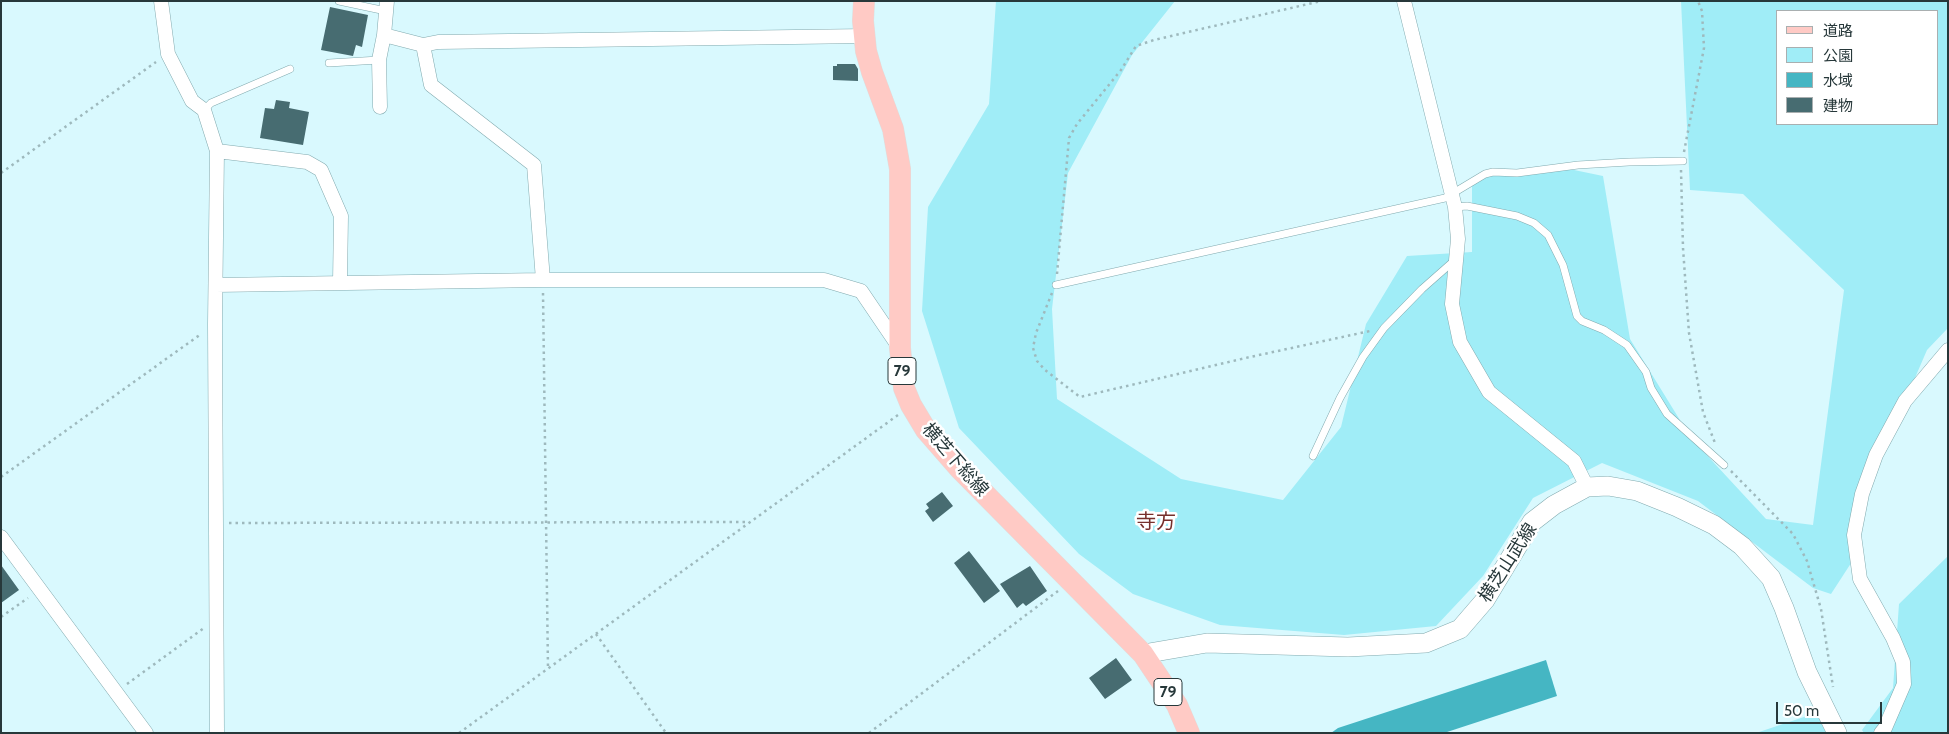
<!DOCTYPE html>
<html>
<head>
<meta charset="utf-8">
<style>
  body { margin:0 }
  #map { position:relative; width:1949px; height:734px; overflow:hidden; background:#d9f9fe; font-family:Cabin,"Noto Sans JP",sans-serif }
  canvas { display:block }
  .frame { position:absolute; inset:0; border:2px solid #27383a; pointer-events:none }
  .legend { position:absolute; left:1776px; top:10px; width:162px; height:115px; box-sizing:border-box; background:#fff; border:1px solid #a9afb0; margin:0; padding:6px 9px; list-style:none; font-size:15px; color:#27383a }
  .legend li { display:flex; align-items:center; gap:10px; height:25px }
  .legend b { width:25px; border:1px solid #a9afb0 }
  .scale { position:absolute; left:1776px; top:702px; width:106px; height:22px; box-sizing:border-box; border:2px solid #27383a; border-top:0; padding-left:6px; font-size:15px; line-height:18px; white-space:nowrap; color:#27383a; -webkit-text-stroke:4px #fff; paint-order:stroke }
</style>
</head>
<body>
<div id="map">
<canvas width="1949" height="734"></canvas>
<div class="frame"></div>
<ul class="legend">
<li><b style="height:6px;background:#ffcac5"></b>道路</li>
<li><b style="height:14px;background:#a0edf7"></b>公園</li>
<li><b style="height:14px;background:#45b6c3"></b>水域</li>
<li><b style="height:14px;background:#476c71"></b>建物</li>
</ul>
<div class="scale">50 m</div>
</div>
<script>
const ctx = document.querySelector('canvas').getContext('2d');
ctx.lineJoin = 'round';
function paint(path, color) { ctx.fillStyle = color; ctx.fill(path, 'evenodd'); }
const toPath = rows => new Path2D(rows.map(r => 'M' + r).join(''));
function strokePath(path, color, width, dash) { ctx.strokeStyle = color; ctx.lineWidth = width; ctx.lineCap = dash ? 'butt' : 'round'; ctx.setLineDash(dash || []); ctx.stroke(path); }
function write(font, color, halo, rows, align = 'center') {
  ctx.font = font + ' Cabin,"Noto Sans JP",sans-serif'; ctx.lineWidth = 5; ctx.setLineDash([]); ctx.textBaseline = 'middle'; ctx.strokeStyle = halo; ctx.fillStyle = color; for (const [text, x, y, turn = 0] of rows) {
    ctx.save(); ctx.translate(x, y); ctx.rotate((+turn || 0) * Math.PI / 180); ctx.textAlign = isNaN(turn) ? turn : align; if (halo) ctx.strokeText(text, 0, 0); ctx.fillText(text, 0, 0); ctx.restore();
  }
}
paint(toPath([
  [996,1,1175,1,1132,55,1068,173,1052,309,1057,399,1181,479,1283,500,1341,427,1366,324,1407,256,1472,252,1472,177,1550,165,1603,176,1630,339,1691,438,1766,519,1813,525,1844,290,1743,194,1690,190,1681,1,1948,1,1948,328,1927,350,1905,401,1876,455,1855,557,1831,594,1813,588,1698,501,1602,463,1533,498,1483,576,1436,626,1344,635,1220,625,1133,594,1079,554,959,428,922,311,928,207,989,104],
  [1778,11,1938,11,1938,124,1778,124],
  [1948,556,1948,733,1864,733,1862,730,1893,688,1899,604],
  [1816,713,1826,733,1756,733]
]), '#a0edf7');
paint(toPath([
  [1546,660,1557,696,1444,733,1331,733,1338,728]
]), '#45b6c3');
paint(toPath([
  [330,7,368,15,362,47,356,45,353,56,321,50],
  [837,64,855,64,858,69,858,81,833,80,833,66,837,66],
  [276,100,290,102,289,108,309,112,303,145,260,138,265,108,274,109],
  [942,492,953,506,933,522,925,511,929,508,926,504],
  [969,551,1000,591,984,603,954,563],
  [1,565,19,590,1,603],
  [1030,566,1047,591,1026,606,1023,603,1017,608,1000,584],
  [1116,658,1132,680,1105,699,1089,678]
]), '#476c71');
const service = toPath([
  [339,1,386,11],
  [329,63,379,60],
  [204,110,211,103,290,69],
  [1455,207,1467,206,1517,216,1534,223,1548,235,1563,265,1577,316,1582,321,1604,330,1627,345,1646,372,1651,388,1667,414,1724,465],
  [1056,285,1445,198,1485,174,1493,172,1517,173,1578,165,1629,162,1683,161],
  [1313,456,1340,398,1363,357,1384,328,1422,289,1456,259]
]);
const minor = toPath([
  [161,1,168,54,192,101,204,110,217,151,215,324,217,733],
  [387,1,384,35,423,45,431,85,534,165,543,280],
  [1404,1,1455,207,1458,239,1452,304,1460,342,1489,392,1574,461,1587,487],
  [423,45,438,42,865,36],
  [380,107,379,60,384,35],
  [217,151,307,162,321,170,341,216,340,282],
  [216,285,543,280,824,280,861,291,899,347],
  [1,537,146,733],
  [1881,733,1885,728,1904,684,1903,662,1893,638,1860,579,1854,535,1862,494,1876,455,1905,401,1948,350]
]);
const secondary = toPath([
  [1143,654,1207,643,1348,647,1426,643,1460,629,1485,600,1532,522,1554,505,1587,487,1608,486,1637,491,1677,507,1714,525,1742,546,1771,578,1784,608,1807,672,1837,733]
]);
const primary = toPath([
  [864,1,863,21,866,51,872,72,893,129,900,169,900,348,904,388,911,405,926,430,960,469,1143,654,1177,705,1189,733]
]);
strokePath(service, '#82aaaf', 8);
strokePath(minor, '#82aaaf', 15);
strokePath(secondary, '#82aaaf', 20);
strokePath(primary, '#dcdfdf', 22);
strokePath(toPath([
  [1684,152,1704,48,1702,11,1698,1],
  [1681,170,1683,248,1689,333,1703,412,1715,443],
  [1,173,156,62],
  [1057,274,1069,138,1077,124,1121,70,1136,46,1154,40,1321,1],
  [543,293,548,669],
  [1052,293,1036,333,1033,348,1037,361,1045,370,1080,397,1250,357,1370,331],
  [1731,471,1793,534,1807,561,1821,609,1833,687],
  [1,477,201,334],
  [229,523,749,522],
  [1,617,28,598],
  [596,634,666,733],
  [127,684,204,628],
  [459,733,898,415],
  [869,733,1058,591]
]), '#9eb9bd', 2.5, [2.5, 4]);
strokePath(service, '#fff', 7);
strokePath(minor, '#fff', 14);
strokePath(secondary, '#fff', 19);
strokePath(primary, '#ffcac5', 21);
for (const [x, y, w] of [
  [902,371,28],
  [1168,692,28]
]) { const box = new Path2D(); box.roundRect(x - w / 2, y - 13.5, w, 27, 4); ctx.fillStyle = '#fff'; ctx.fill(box); strokePath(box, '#27383a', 1); }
write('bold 16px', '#27383a', null, [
  ["79",902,371],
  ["79",1168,692]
]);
write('18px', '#27383a', '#fff', [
  ["横芝下総線",955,460,49],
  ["横芝山武線",1508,563,-57]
]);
write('20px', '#76302c', '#fff', [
  ["寺方",1156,522]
]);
</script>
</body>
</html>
